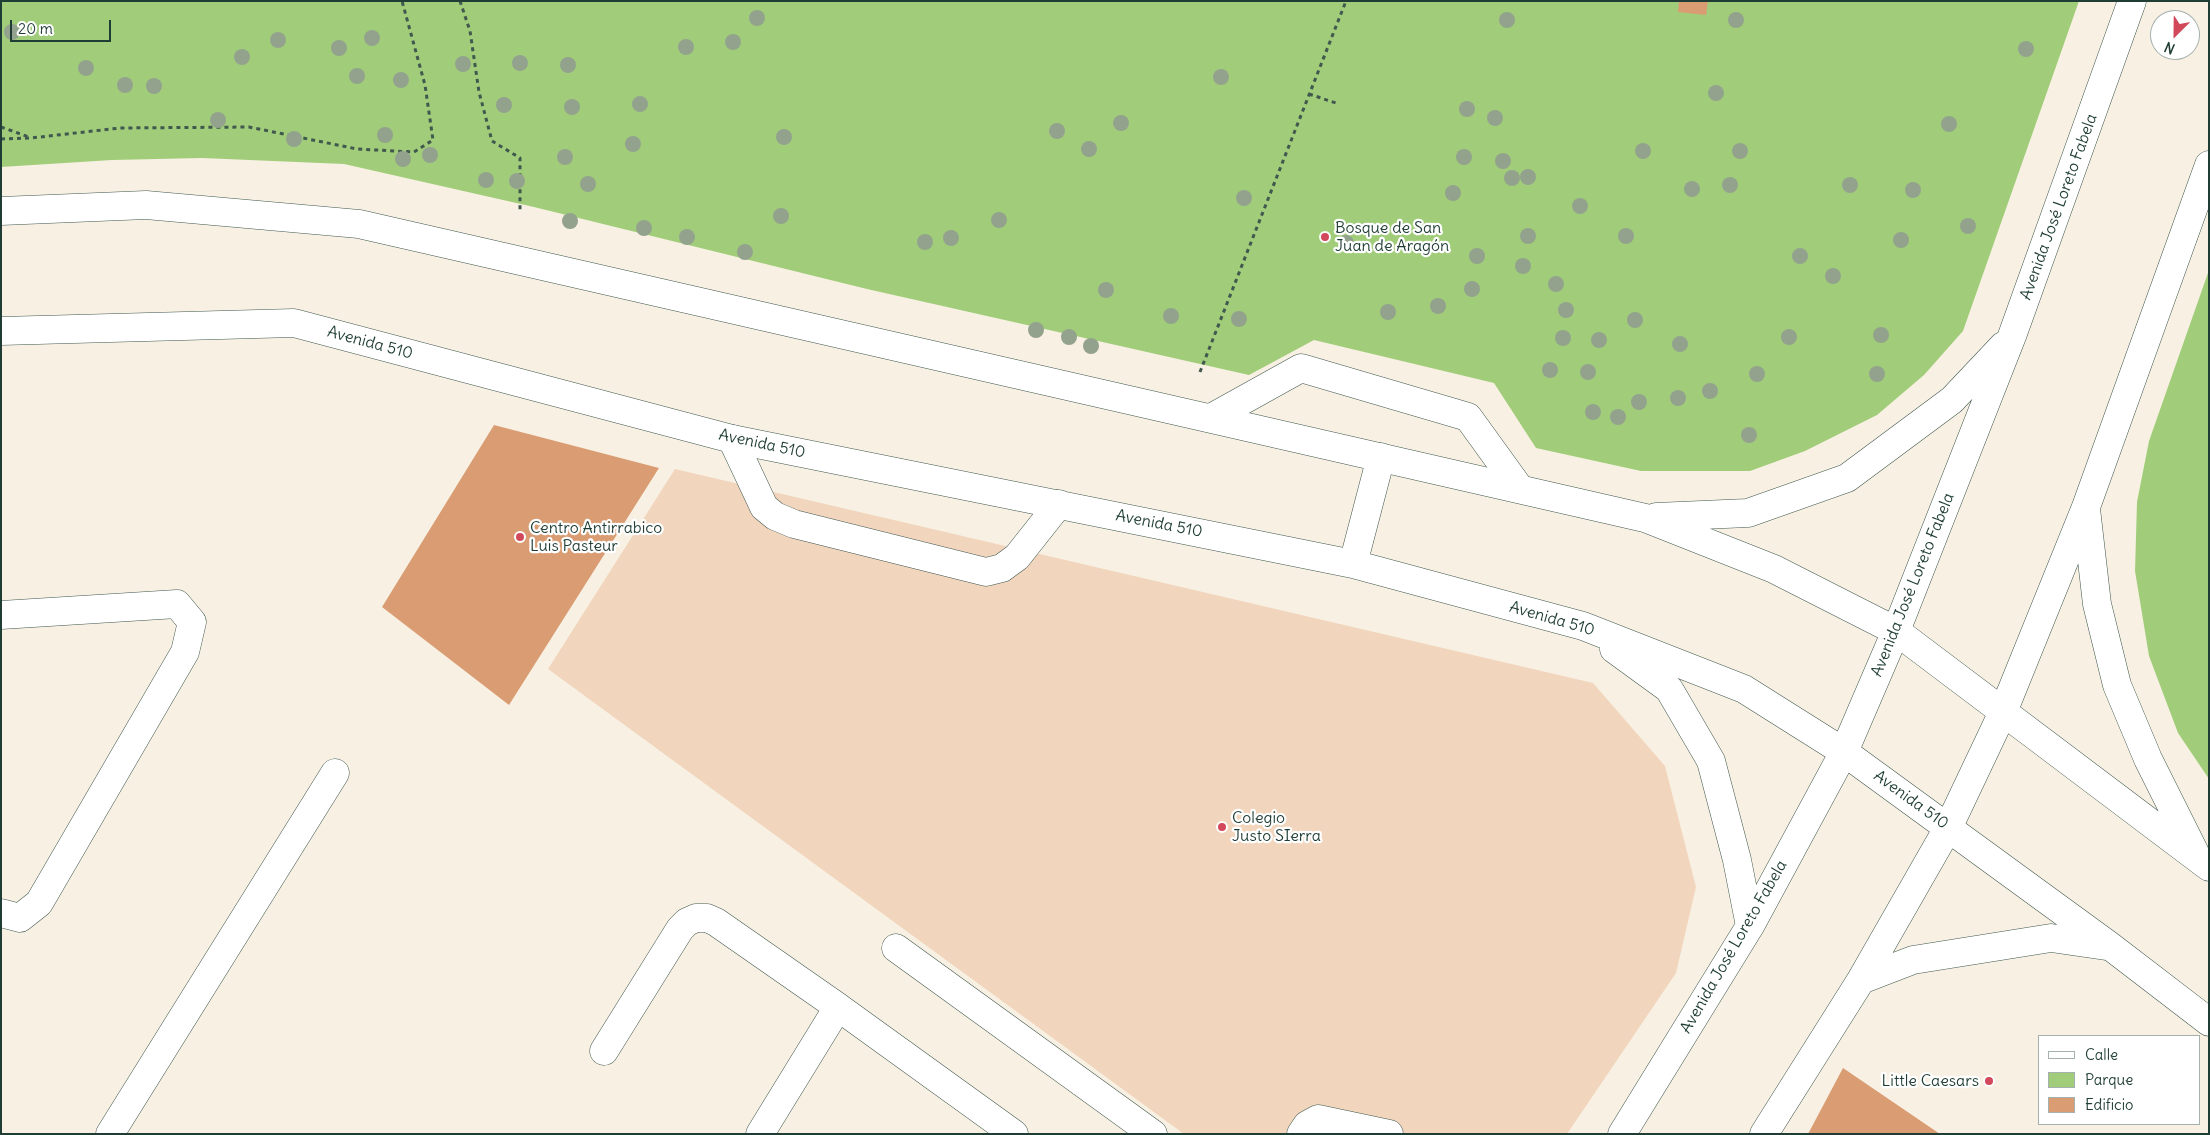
<!DOCTYPE html>
<html>
<head>
<meta charset="utf-8">
<style>
  body { margin:0 }
  #map { position:relative; width:2210px; height:1135px; overflow:hidden; background:#f8f1e3; font-family:Delius,sans-serif }
  canvas { display:block }
  .frame { position:absolute; inset:0; border:2px solid #1f3d34; pointer-events:none }
  .legend { position:absolute; left:2038px; top:1035px; width:162px; height:90px; box-sizing:border-box; background:#fff; border:1px solid #a5b1ae; margin:0; padding:6px 9px; list-style:none; font-size:15px; color:#1f3d34 }
  .legend li { display:flex; align-items:center; gap:10px; height:25px }
  .legend b { width:25px; border:1px solid #a5b1ae }
  .north { position:absolute; left:2150px; top:10px; width:50px; height:50px; box-sizing:border-box; background:#fff; border:1px solid #a5b1ae; border-radius:50%; rotate:203deg; font-size:14px; font-weight:700; line-height:20px; text-align:center; color:#1f3d34 }
  .north::after { content:''; display:block; margin:auto; width:18px; height:22px; background:#d1495b; clip-path:polygon(50% 0,100% 100%,50% 72%,0 100%) }
  .scale { position:absolute; left:10px; top:20px; width:101px; height:22px; box-sizing:border-box; border:2px solid #1f3d34; border-top:0; padding-left:6px; font-size:15px; line-height:18px; white-space:nowrap; color:#1f3d34; -webkit-text-stroke:4px #fff; paint-order:stroke }
</style>
</head>
<body>
<div id="map">
<canvas width="2210" height="1135"></canvas>
<div class="frame"></div>
<ul class="legend">
<li><b style="height:6px;background:#fff"></b>Calle</li>
<li><b style="height:14px;background:#a1cd7a"></b>Parque</li>
<li><b style="height:14px;background:#da9d73"></b>Edificio</li>
</ul>
<div class="north">N</div>
<div class="scale">20 m</div>
</div>
<script>
const ctx = document.querySelector('canvas').getContext('2d');
ctx.lineJoin = 'round';
function paint(path, color) { ctx.fillStyle = color; ctx.fill(path, 'evenodd'); }
const toPath = rows => new Path2D(rows.map(r => 'M' + r).join(''));
function strokePath(path, color, width, dash) { ctx.strokeStyle = color; ctx.lineWidth = width; ctx.lineCap = dash ? 'butt' : 'round'; ctx.setLineDash(dash || []); ctx.stroke(path); }
function write(font, color, halo, rows, align = 'center') {
  ctx.font = font + ' Delius,sans-serif'; ctx.lineWidth = 4.5; ctx.setLineDash([]); ctx.textBaseline = 'middle'; ctx.strokeStyle = halo; ctx.fillStyle = color; for (const [text, x, y, turn = 0] of rows) {
    ctx.save(); ctx.translate(x, y); ctx.rotate((+turn || 0) * Math.PI / 180); ctx.textAlign = isNaN(turn) ? turn : align; if (halo) ctx.strokeText(text, 0, 0); ctx.fillText(text, 0, 0); ctx.restore();
  }
}
paint(toPath([
  [675,469,1593,683,1665,766,1696,887,1676,973,1567,1134,1184,1134,548,669]
]), '#f1d5bd');
paint(toPath([
  [1,1,2079,1,1963,331,1924,375,1877,415,1805,451,1750,471,1641,471,1536,448,1494,383,1314,340,1249,375,867,289,534,207,344,164,202,158,112,160,1,167],
  [2209,270,2209,779,2178,733,2149,656,2135,571,2137,502,2149,441]
]), '#a1cd7a');
paint(toPath([
  [1679,1,1708,1,1706,15,1678,12],
  [494,425,659,468,509,705,382,607],
  [1843,1068,1940,1134,1808,1134]
]), '#da9d73');
const minor = toPath([
  [1211,418,1301,368,1468,417,1520,489],
  [732,439,764,507,775,516,794,524,986,572,1002,568,1017,557,1059,504],
  [1,615,177,604,192,622,185,652,39,903,20,918,1,913],
  [896,948,1153,1134],
  [604,1051,680,929,687,922,696,918,707,918,716,922,838,1007],
  [110,1134,335,773],
  [760,1134,838,1007,1014,1134],
  [1301,1134,1307,1125,1318,1119,1389,1134]
]);
const major = toPath([
  [1,211,146,205,359,224,1645,518,1774,569,1896,631,2209,867],
  [1,331,294,323,732,439,1353,564,1583,626,1744,689,1844,752,2110,946,2209,1022],
  [2086,509,2097,604,2117,685,2148,759,2195,853],
  [1656,517,1748,513,1847,478,1952,400,2003,346],
  [1353,564,1381,457],
  [1614,649,1669,689,1711,761,1737,860,1750,926],
  [1861,980,1913,960,2051,938,2106,946],
  [1622,1134,1750,926,1844,752,1896,631,2012,336,2132,1],
  [1764,1134,1861,980,1948,828,2003,712,2086,507,2209,165]
]);
strokePath(minor, '#40584e', 29);
strokePath(major, '#40584e', 29);
strokePath(toPath([
  [460,1,470,31,479,92,492,141,520,158,520,210],
  [1309,94,1336,103],
  [1,127,29,137],
  [1,139,31,138,120,128,249,127,357,149,414,152,433,140,425,85,402,1],
  [1200,372,1346,1]
]), '#40584e', 3, [4, 4]);
strokePath(minor, '#fff', 28);
strokePath(major, '#fff', 28);
ctx.fillStyle = '#93a28d';
for (const [x, y] of [
  [757,18],
  [1507,20],
  [1736,20],
  [12,32],
  [372,38],
  [278,40],
  [733,42],
  [686,47],
  [339,48],
  [2026,49],
  [242,57],
  [520,63],
  [463,64],
  [568,65],
  [86,68],
  [357,76],
  [1221,77],
  [401,80],
  [125,85],
  [154,86],
  [1716,93],
  [640,104],
  [504,105],
  [572,107],
  [1467,109],
  [1495,118],
  [218,120],
  [1121,123],
  [1949,124],
  [1057,131],
  [385,135],
  [784,137],
  [294,139],
  [633,144],
  [1089,149],
  [1643,151],
  [1740,151],
  [430,155],
  [565,157],
  [1464,157],
  [403,159],
  [1503,161],
  [1528,177],
  [1512,178],
  [486,180],
  [517,181],
  [588,184],
  [1730,185],
  [1850,185],
  [1692,189],
  [1913,190],
  [1453,193],
  [1244,198],
  [1580,206],
  [781,216],
  [999,220],
  [570,221],
  [1968,226],
  [644,228],
  [1528,236],
  [1626,236],
  [687,237],
  [951,238],
  [1901,240],
  [925,242],
  [1346,243],
  [745,252],
  [1477,256],
  [1800,256],
  [1523,266],
  [1833,276],
  [1556,284],
  [1472,289],
  [1106,290],
  [1438,306],
  [1566,310],
  [1388,312],
  [1171,316],
  [1239,319],
  [1635,320],
  [1036,330],
  [1881,335],
  [1069,337],
  [1789,337],
  [1563,338],
  [1599,340],
  [1680,344],
  [1091,346],
  [1550,370],
  [1588,372],
  [1757,374],
  [1877,374],
  [1710,391],
  [1678,398],
  [1639,402],
  [1593,412],
  [1618,417],
  [1749,435]
]) { ctx.beginPath(); ctx.arc(x, y, 8, 0, 2 * Math.PI); ctx.fill(); }
for (const [x, y, r, color] of [
  [1325,237,5,"#d1495b"],
  [520,537,5,"#d1495b"],
  [1222,827,5,"#d1495b"],
  [1989,1081,5,"#d1495b"]
]) { const dot = new Path2D(); dot.arc(x, y, r, 0, 2 * Math.PI); ctx.fillStyle = color; ctx.fill(dot); strokePath(dot, '#fff', 2); }
write('16px', '#1f3d34', '#fff', [
  ["Avenida José Loreto Fabela",2059,207,-70],
  ["Avenida 510",370,343,15],
  ["Avenida 510",762,444,12],
  ["Avenida 510",1159,524,11],
  ["Avenida José Loreto Fabela",1913,585,-68],
  ["Avenida 510",1552,619,16],
  ["Avenida 510",1911,800,36],
  ["Avenida José Loreto Fabela",1734,947,-60]
]);
write('16px', '#1f3d34', '#fff', [
  ["Bosque de San",1335,228],
  ["Juan de Aragón",1335,246],
  ["Centro Antirrabico",530,528],
  ["Luis Pasteur",530,546],
  ["Colegio",1232,818],
  ["Justo SIerra",1232,836],
  ["Little Caesars",1979,1081,"right"]
], 'left');
</script>
</body>
</html>
